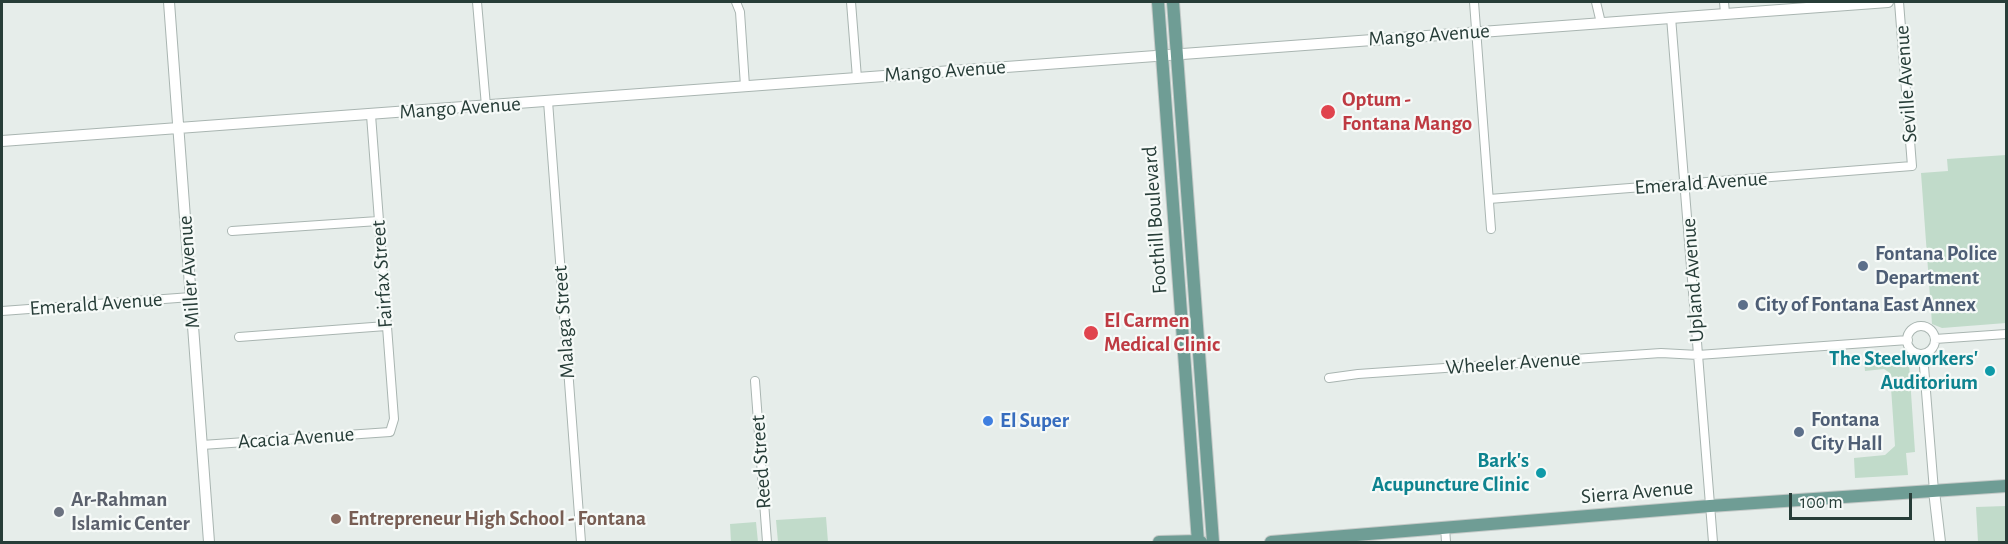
<!DOCTYPE html>
<html>
<head>
<meta charset="utf-8">
<style>
  body { margin:0 }
  #map { position:relative; width:2008px; height:544px; overflow:hidden; background:#e6edea; font-family:"Alegreya Sans",sans-serif }
  canvas { display:block }
  .frame { position:absolute; inset:0; border:3px solid #273d38; pointer-events:none }
  .scale { position:absolute; left:1789px; top:493px; width:123px; height:27px; box-sizing:border-box; border:3px solid #273d38; border-top:0; padding-left:8px; font-size:18px; line-height:21px; white-space:nowrap; color:#273d38; -webkit-text-stroke:4px #f6faf8; paint-order:stroke }
</style>
</head>
<body>
<div id="map">
<canvas width="2008" height="544"></canvas>
<div class="frame"></div>
<div class="scale">100 m</div>
</div>
<script>
const ctx = document.querySelector('canvas').getContext('2d');
ctx.lineJoin = 'round';
function paint(path, color) { ctx.fillStyle = color; ctx.fill(path, 'evenodd'); }
const toPath = rows => new Path2D(rows.map(r => 'M' + r).join(''));
function strokePath(path, color, width, dash) { ctx.strokeStyle = color; ctx.lineWidth = width; ctx.lineCap = dash ? 'butt' : 'round'; ctx.setLineDash(dash || []); ctx.stroke(path); }
function write(font, color, halo, rows, align = 'center') {
  ctx.font = font + ' "Alegreya Sans",sans-serif'; ctx.lineWidth = 4.5; ctx.setLineDash([]); ctx.textBaseline = 'middle'; ctx.strokeStyle = halo; ctx.fillStyle = color; for (const [text, x, y, turn = 0] of rows) {
    ctx.save(); ctx.translate(x, y); ctx.rotate((+turn || 0) * Math.PI / 180); ctx.textAlign = isNaN(turn) ? turn : align; if (halo) ctx.strokeText(text, 0, 0); ctx.fillText(text, 0, 0); ctx.restore();
  }
}
paint(toPath([
  [2006,155,2006,323,1942,328,1932,324,1921,173,1948,171,1947,159],
  [1897,357,1909,363,1915,452,1906,453,1908,475,1855,478,1854,458,1885,455,1895,446,1890,373,1884,369,1865,371,1864,359],
  [2006,506,2006,542,1978,542,1976,507],
  [826,517,828,542,778,542,776,520],
  [756,522,758,542,731,542,730,524]
]), '#c1dbca');
const minor = toPath([
  [477,2,486,106],
  [736,2,740,12,745,86],
  [851,2,857,78],
  [1474,2,1491,229],
  [1596,2,1601,23],
  [1724,2,1725,13],
  [1671,17,1713,542],
  [548,101,581,542],
  [1489,199,1912,166,1899,2],
  [232,231,378,221],
  [2,311,191,297],
  '1907 340a14 14 0 1 1 28 0a14 14 0 1 1-28 0Z',
  [239,337,386,326],
  [1935,339,2006,334],
  [1923,354,1934,491],
  [1329,378,1358,374,1661,353,1698,355,1908,340],
  [755,381,767,542],
  [202,445,390,432,394,419,371,115],
  [1445,527,1446,542]
]);
const tertiary = toPath([
  [169,2,209,542],
  [2,141,1888,2],
  [1934,491,1940,542]
]);
const primary = toPath([
  [1158,2,1198,542],
  [1173,2,1213,542],
  [1159,542,1198,541,1201,542],
  [1271,542,1710,506,2006,486]
]);
strokePath(minor, '#a9b5b1', 10);
strokePath(tertiary, '#a9b5b1', 12);
strokePath(primary, '#c3c9c7', 14);
strokePath(minor, '#fff', 8);
strokePath(tertiary, '#fff', 10);
strokePath(primary, '#6f9d95', 12);
for (const [x, y, r, color] of [
  [1328,112,8,"#e0444e"],
  [1863,266,6,"#5c6f8a"],
  [1743,305,6,"#5c6f8a"],
  [1091,333,8,"#e0444e"],
  [1990,371,6,"#0f9aa8"],
  [988,421,6,"#3f7fe0"],
  [1799,432,6,"#5c6f8a"],
  [1541,473,6,"#0f9aa8"],
  [59,512,6,"#6b7280"],
  [336,519,6,"#8d6e63"]
]) { const dot = new Path2D(); dot.arc(x, y, r, 0, 2 * Math.PI); ctx.fillStyle = color; ctx.fill(dot); strokePath(dot, '#f6faf8', 2); }
write('21px', '#273d38', '#f6faf8', [
  ["Mango Avenue",1429,35,-4],
  ["Mango Avenue",945,71,-4],
  ["Seville Avenue",1906,84,-94],
  ["Mango Avenue",460,108,-4],
  ["Emerald Avenue",1701,183,-4],
  ["Foothill Boulevard",1155,220,-94],
  ["Miller Avenue",189,272,-94],
  ["Fairfax Street",382,274,-94],
  ["Upland Avenue",1693,280,-94],
  ["Emerald Avenue",96,304,-4],
  ["Malaga Street",564,322,-94],
  ["Wheeler Avenue",1513,363,-4],
  ["Acacia Avenue",296,438,-4],
  ["Reed Street",761,462,-94],
  ["Sierra Avenue",1637,492,-5]
]);
write('bold 21px', '#be3a42', '#f6faf8', [
  ["Optum -",1342,100],
  ["Fontana Mango",1342,124],
  ["El Carmen",1104,321],
  ["Medical Clinic",1104,345]
], 'left');
write('bold 21px', '#4e5e75', '#f6faf8', [
  ["Fontana Police",1875,254],
  ["Department",1875,278],
  ["City of Fontana East Annex",1755,305],
  ["Fontana",1811,420],
  ["City Hall",1811,444]
], 'left');
write('bold 21px', '#0d838f', '#f6faf8', [
  ["The Steelworkers'",1978,359],
  ["Auditorium",1978,383],
  ["Bark's",1529,461],
  ["Acupuncture Clinic",1529,485]
], 'right');
write('bold 21px', '#366cbe', '#f6faf8', [
  ["El Super",1000,421]
], 'left');
write('bold 21px', '#5b616d', '#f6faf8', [
  ["Ar-Rahman",71,500],
  ["Islamic Center",71,524]
], 'left');
write('bold 21px', '#785e54', '#f6faf8', [
  ["Entrepreneur High School - Fontana",348,519]
], 'left');
</script>
</body>
</html>
